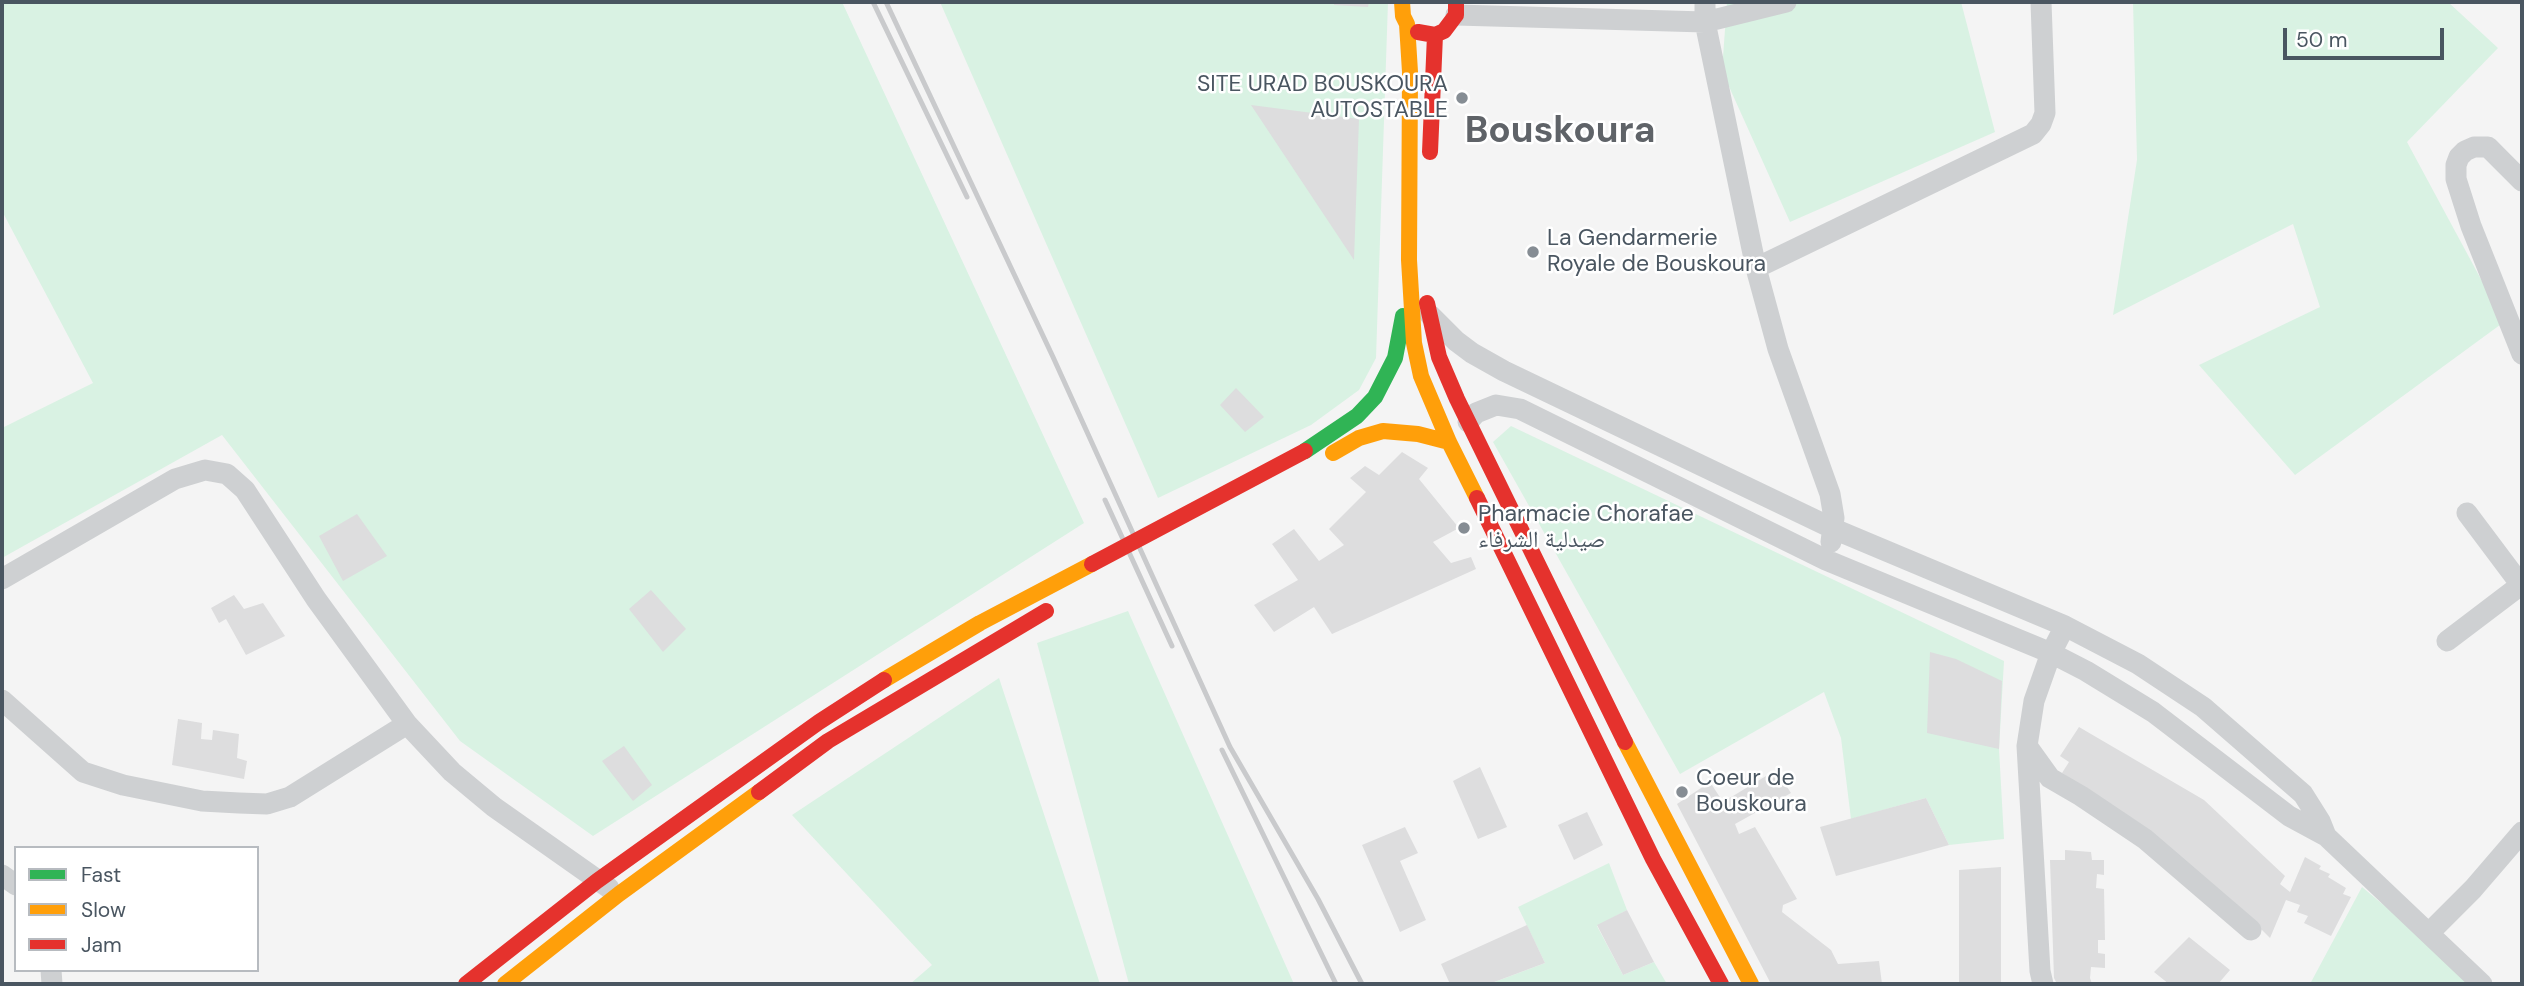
<!DOCTYPE html>
<html>
<head>
<meta charset="utf-8">
<style>
  body { margin:0 }
  #map { position:relative; width:2524px; height:986px; overflow:hidden; background:#f4f4f4; font-family:"DM Sans",sans-serif }
  canvas { display:block }
  .frame { position:absolute; inset:0; border:4px solid #4a5661; pointer-events:none }
  .legend { position:absolute; left:14px; top:846px; width:245px; height:126px; box-sizing:border-box; background:#fff; border:2px solid #b7bbc0; margin:0; padding:9px 12px; list-style:none; font-size:21px; color:#4a5661 }
  .legend li { display:flex; align-items:center; gap:14px; height:35px }
  .legend b { width:35px; border:2px solid #b7bbc0 }
  .scale { position:absolute; left:2283px; top:28px; width:161px; height:32px; box-sizing:border-box; border:4px solid #4a5661; border-top:0; padding-left:9px; font-size:21px; line-height:24px; white-space:nowrap; color:#4a5661; -webkit-text-stroke:5px #fff; paint-order:stroke }
</style>
</head>
<body>
<div id="map">
<canvas width="2524" height="986"></canvas>
<div class="frame"></div>
<ul class="legend">
<li><b style="height:9px;background:#30b455"></b>Fast</li>
<li><b style="height:9px;background:#ff9f0a"></b>Slow</li>
<li><b style="height:9px;background:#e5322d"></b>Jam</li>
</ul>
<div class="scale">50 m</div>
</div>
<script>
const ctx = document.querySelector('canvas').getContext('2d');
ctx.lineJoin = 'round';
function paint(path, color) { ctx.fillStyle = color; ctx.fill(path, 'evenodd'); }
const toPath = rows => new Path2D(rows.map(r => 'M' + r).join(''));
function strokePath(path, color, width, dash) { ctx.strokeStyle = color; ctx.lineWidth = width; ctx.lineCap = dash ? 'butt' : 'round'; ctx.setLineDash(dash || []); ctx.stroke(path); }
function write(font, color, halo, rows, align = 'center') {
  ctx.font = font + ' "DM Sans","Noto Naskh Arabic",sans-serif'; ctx.lineWidth = 5; ctx.setLineDash([]); ctx.textBaseline = 'middle'; ctx.strokeStyle = halo; ctx.fillStyle = color; for (const [text, x, y, turn = 0] of rows) {
    ctx.save(); ctx.translate(x, y); ctx.rotate((+turn || 0) * Math.PI / 180); ctx.textAlign = isNaN(turn) ? turn : align; if (halo) ctx.strokeText(text, 0, 0); ctx.fillText(text, 0, 0); ctx.restore();
  }
}
paint(toPath([
  [2,2,842,2,1084,523,593,836,460,741,222,435,2,558,2,428,93,383,2,211],
  [940,2,1388,2,1376,358,1359,390,1311,425,1158,498],
  [1727,2,1961,2,1995,132,1790,222,1722,71],
  [2133,2,2448,2,2498,48,2407,142,2504,322,2295,475,2199,365,2320,307,2293,224,2113,315,2137,160],
  [1511,426,2004,661,1999,749,2004,839,1949,845,1926,798,1851,819,1841,738,1824,692,1680,774,1493,442],
  [1128,611,1294,984,1129,984,1037,643],
  [999,678,1100,984,910,984,932,965,792,815],
  [1609,863,1627,910,1597,926,1623,975,1654,962,1667,984,1489,984,1545,963,1518,907],
  [2362,887,2478,984,2310,984]
]), '#d9f2e3');
paint(toPath([
  [1334,2,1369,2,1368,7,1334,5],
  [1251,105,1359,119,1354,260],
  [1236,388,1264,417,1245,432,1220,405],
  [1402,452,1428,468,1419,479,1459,528,1433,542,1451,563,1471,557,1476,569,1332,634,1314,607,1274,632,1254,605,1298,580,1272,544,1294,529,1319,561,1344,545,1329,529,1366,492,1350,478,1365,466,1379,475],
  [357,514,387,556,343,581,319,536],
  [651,590,686,629,663,652,629,609],
  [234,595,244,609,263,603,285,636,246,655,226,619,219,623,211,608],
  [1930,652,1956,659,2002,681,1999,749,1927,733],
  [178,719,202,723,201,739,212,740,213,730,239,734,237,758,247,761,244,779,172,765],
  [2079,727,2204,800,2285,876,2280,884,2290,892,2305,857,2321,866,2319,869,2330,874,2328,877,2346,888,2343,894,2351,897,2331,936,2304,923,2308,916,2297,912,2300,905,2286,900,2270,938,2236,904,2154,834,2062,773,2069,762,2060,756],
  [624,746,652,785,633,801,602,761],
  [1480,767,1507,827,1478,839,1453,781],
  [1776,770,1791,793,1735,824,1739,834,1755,827,1797,899,1783,905,1782,912,1831,950,1838,964,1879,961,1882,984,1771,984,1677,804,1710,782,1723,802],
  [1926,798,1949,845,1836,876,1820,827],
  [1587,812,1603,845,1574,860,1558,825],
  [1405,827,1418,853,1400,861,1426,920,1400,932,1362,845],
  [2065,850,2091,852,2092,860,2104,860,2104,875,2097,874,2096,888,2104,889,2105,940,2098,940,2098,953,2105,954,2105,968,2091,967,2090,978,2092,984,2057,984,2054,978,2050,860,2065,860],
  [2001,867,2001,984,1959,984,1959,870],
  [1627,910,1654,962,1623,975,1597,925],
  [1527,925,1545,963,1489,984,1450,984,1441,964],
  [2189,937,2230,970,2218,984,2169,984,2154,972]
]), '#ddddde');
strokePath(toPath([
  [1705,2,1705,22,1756,268,1778,349,1830,494,1834,518,1831,542],
  [1456,15,1705,22,1786,2],
  [2522,181,2488,147,2474,147,2465,151,2459,157,2456,165,2456,179,2471,226,2522,354],
  [1756,268,2033,134,2041,124,2045,113,2041,2],
  [1430,315,1456,341,1472,353,1504,371,1834,529,2065,626,2138,664,2203,707,2303,794,2320,821,2326,836],
  [1468,422,1476,413,1496,405,1520,409,1826,560,2051,653,2086,671,2153,712,2289,816,2326,836,2482,984],
  [2467,513,2521,585],
  [2,579,175,479,205,470,227,474,245,490,316,599,407,724,452,772,494,807,609,888],
  [2447,641,2522,584],
  [2,700,83,772,123,785,202,801,239,803,267,804,290,797,407,724],
  [2027,746,2050,778,2081,796,2145,839,2251,930],
  [2,875,16,885],
  [2429,933,2473,889,2522,832],
  [51,970,52,984],
  [2043,984,2040,971,2027,746,2034,701,2051,653,2065,626]
]), '#ced0d2', 21);
strokePath(toPath([
  [1305,451,1357,416,1375,397,1395,358,1403,316]
]), '#30b455', 16);
strokePath(toPath([
  [1402,2,1403,16,1407,24,1410,72,1409,260,1414,343,1421,376,1449,442,1477,498],
  [1333,453,1359,438,1383,431,1418,434,1449,442],
  [884,680,980,623,1092,564],
  [1625,742,1751,984],
  [505,984,619,894,759,792]
]), '#ff9f0a', 16);
strokePath(toPath([
  [1418,32,1435,35,1444,31,1456,15,1456,2],
  [1430,152,1435,35],
  [1427,303,1439,357,1457,399,1625,742],
  [1477,498,1653,859,1721,984],
  [759,792,828,741,1046,611],
  [466,984,597,881,819,722,884,680]
]), '#e5322d', 16);
strokePath(toPath([
  [873,2,967,197],
  [886,2,1053,357,1230,747,1318,899,1362,984],
  [1105,500,1172,646],
  [1222,750,1336,984]
]), '#c9cacc', 5);
strokePath(toPath([
  [1092,564,1305,451]
]), '#e5322d', 16);
for (const [x, y, r, color] of [
  [1462,98,7,"#868d94"],
  [1533,252,7,"#868d94"],
  [1464,528,7,"#868d94"],
  [1682,792,7,"#868d94"]
]) { const dot = new Path2D(); dot.arc(x, y, r, 0, 2 * Math.PI); ctx.fillStyle = color; ctx.fill(dot); strokePath(dot, '#fff', 2.5); }
write('23px', '#4a5661', '#fff', [
  ["SITE URAD BOUSKOURA",1448,85,"right"],
  ["AUTOSTABLE",1448,111,"right"],
  ["La Gendarmerie",1547,239],
  ["Royale de Bouskoura",1547,265],
  ["Pharmacie Chorafae",1478,515],
  ["صيدلية الشرفاء",1478,541],
  ["Coeur de",1696,779],
  ["Bouskoura",1696,805]
], 'left');
write('bold 37px', '#5f6368', '#fff', [
  ["Bouskoura",1560,132]
]);
</script>
</body>
</html>
